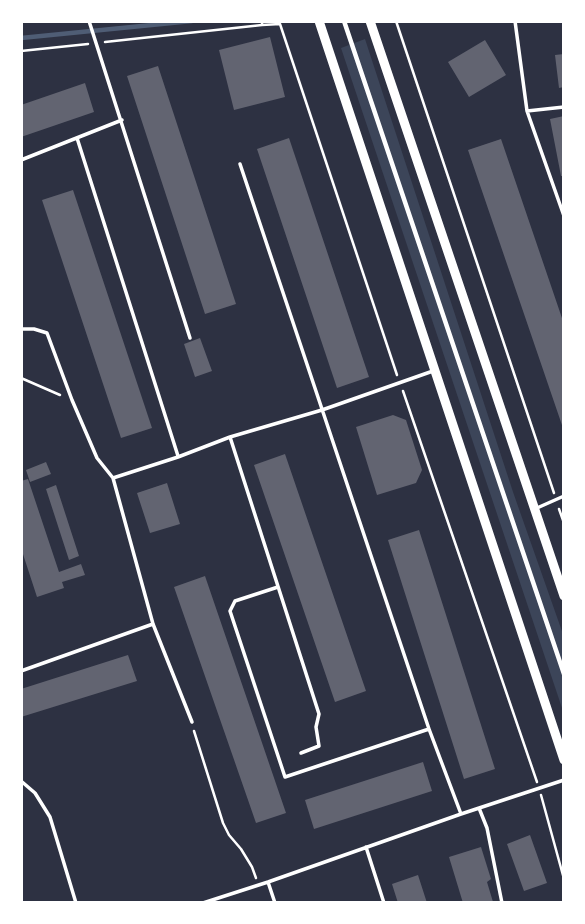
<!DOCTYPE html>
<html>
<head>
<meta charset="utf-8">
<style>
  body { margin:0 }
  #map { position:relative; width:585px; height:924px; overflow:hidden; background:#2d3142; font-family:"Fira Sans",sans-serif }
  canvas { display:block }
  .frame { position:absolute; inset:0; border:23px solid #fff; pointer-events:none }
</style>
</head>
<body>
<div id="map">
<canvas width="585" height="924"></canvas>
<div class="frame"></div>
</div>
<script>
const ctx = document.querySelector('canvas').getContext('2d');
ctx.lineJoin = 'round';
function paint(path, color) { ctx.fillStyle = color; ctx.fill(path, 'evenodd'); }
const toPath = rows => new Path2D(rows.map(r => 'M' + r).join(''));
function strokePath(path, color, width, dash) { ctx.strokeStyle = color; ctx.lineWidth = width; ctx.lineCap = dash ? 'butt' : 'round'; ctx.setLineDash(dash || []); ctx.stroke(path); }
paint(toPath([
  [365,39,513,492,564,637,564,714,341,48]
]), '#3c4559');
strokePath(toPath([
  [21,38,192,21]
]), '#4f5d75', 4.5);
paint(toPath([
  [270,37,285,97,234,110,219,50],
  [485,40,506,75,469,97,448,62],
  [564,54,564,87,559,88,555,55],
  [158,66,236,304,205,314,127,76],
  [85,83,94,112,21,137,21,105],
  [564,116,564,176,561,176,550,119],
  [289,138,369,377,337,388,257,149],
  [501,139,564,324,564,431,468,150],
  [73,190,152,428,121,438,42,200],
  [200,338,212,371,195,377,184,344],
  [393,415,406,420,422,470,416,483,377,495,356,427],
  [285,454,366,691,335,702,254,465],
  [46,462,51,474,30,482,26,470],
  [28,479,59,572,81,564,85,575,62,582,64,588,37,597,21,548,21,481],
  [167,483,180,524,150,533,137,493],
  [56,485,79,556,69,560,46,489],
  [419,530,495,769,464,779,388,540],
  [205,576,286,813,256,823,174,587],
  [128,655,137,681,21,717,21,689],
  [423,762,432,791,314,829,305,800],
  [530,835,547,883,524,891,507,844],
  [481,847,491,879,487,882,493,902,463,903,449,857],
  [418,875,427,903,398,903,392,884]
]), '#626471');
strokePath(toPath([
  [262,21,262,25,280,24,397,375],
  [396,21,554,493],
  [105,42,262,25],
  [21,51,88,44],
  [21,378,60,395],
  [403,391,537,782],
  [559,509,564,523],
  [194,731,223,823,229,835,241,849,252,867,256,878],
  [541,795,564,879]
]), '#fff', 2.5);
strokePath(toPath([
  [89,21,190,338],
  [515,21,527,111],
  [564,107,527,111,564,216],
  [77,138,178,456],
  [21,160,122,120],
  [240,164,429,729,461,814],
  [21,329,34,329,47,333,72,400,97,458,113,478],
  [230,437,319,714,316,727,319,746,301,753],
  [537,508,564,496],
  [278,587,235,601,230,611,285,777,429,729],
  [21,671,153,624],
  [192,722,153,624,113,478,178,457,230,437,322,410,433,371],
  [21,781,35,793,50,817,76,903],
  [479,808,487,828,502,903],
  [366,847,384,903],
  [268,882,275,903],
  [203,903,268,882,461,814,564,780]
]), '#fff', 3.5);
strokePath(toPath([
  [344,21,564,674]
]), '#fff', 4.5);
strokePath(toPath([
  [319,21,564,760],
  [370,21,564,596]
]), '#fff', 9);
</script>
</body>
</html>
